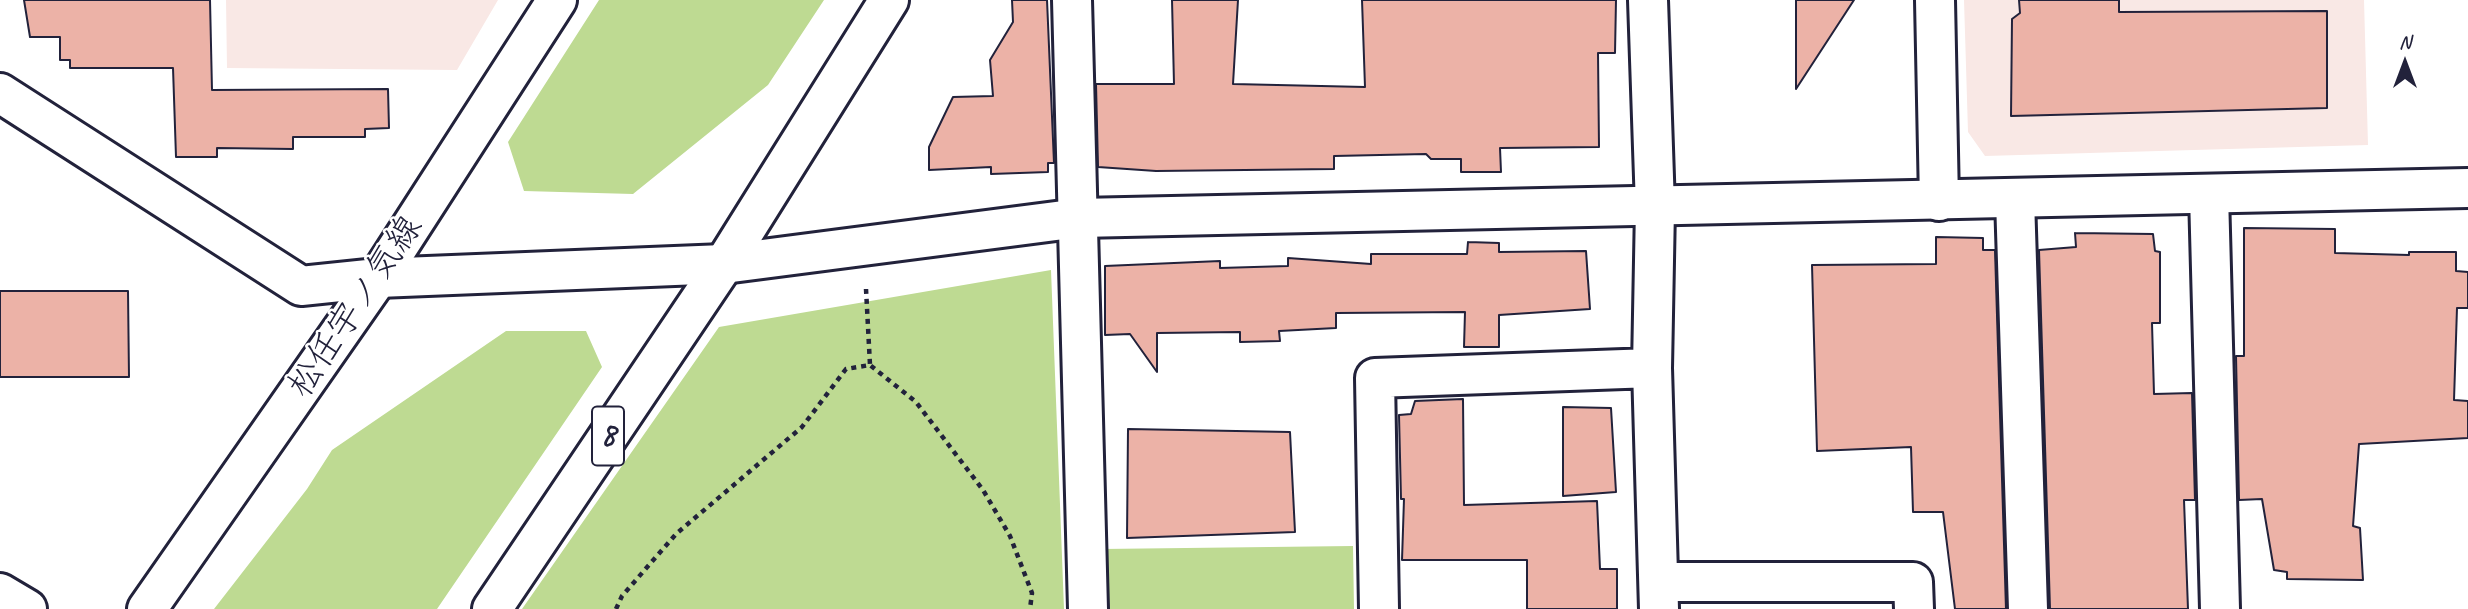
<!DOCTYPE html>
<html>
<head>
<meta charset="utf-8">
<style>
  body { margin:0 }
  #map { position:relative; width:2468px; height:609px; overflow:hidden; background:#fff; font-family:Caveat,sans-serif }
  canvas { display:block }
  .north { position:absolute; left:2370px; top:28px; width:70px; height:70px; -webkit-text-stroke:5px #fff; paint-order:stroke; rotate:0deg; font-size:19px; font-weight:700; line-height:28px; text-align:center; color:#22223b }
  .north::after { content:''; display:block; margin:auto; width:24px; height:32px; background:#22223b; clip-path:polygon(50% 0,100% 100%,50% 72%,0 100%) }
</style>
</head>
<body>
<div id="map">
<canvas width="2468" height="609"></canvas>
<div class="north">N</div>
</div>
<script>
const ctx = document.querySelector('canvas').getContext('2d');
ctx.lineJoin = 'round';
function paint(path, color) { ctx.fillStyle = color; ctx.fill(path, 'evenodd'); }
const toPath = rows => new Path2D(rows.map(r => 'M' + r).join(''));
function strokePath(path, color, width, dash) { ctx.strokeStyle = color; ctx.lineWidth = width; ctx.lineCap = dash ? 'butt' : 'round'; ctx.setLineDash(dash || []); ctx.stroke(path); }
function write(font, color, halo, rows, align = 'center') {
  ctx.font = font + ' Caveat,"Klee One",sans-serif'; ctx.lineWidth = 5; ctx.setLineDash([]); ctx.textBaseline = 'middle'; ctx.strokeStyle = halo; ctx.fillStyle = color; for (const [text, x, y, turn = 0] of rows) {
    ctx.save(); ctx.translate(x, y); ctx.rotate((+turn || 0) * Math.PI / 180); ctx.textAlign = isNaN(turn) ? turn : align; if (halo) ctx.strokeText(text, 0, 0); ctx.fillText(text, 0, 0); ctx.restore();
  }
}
paint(toPath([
  [226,0,498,0,457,70,227,68],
  [1964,0,2364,0,2368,145,1985,156,1968,132]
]), '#f9e8e5');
paint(toPath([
  [599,0,824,0,768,85,633,194,524,191,508,142],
  [1051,270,1064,609,522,609,719,327],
  [506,331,586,331,602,367,437,609,214,609,307,489,332,450],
  [1353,546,1354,609,1101,609,1102,549]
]), '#beda92');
const building = toPath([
  [24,0,210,0,212,90,388,89,389,128,365,129,365,137,293,137,293,149,217,148,217,157,176,157,173,68,70,68,70,60,60,60,60,37,30,37,24,0],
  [1012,0,1047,0,1054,163,1048,163,1048,172,991,174,991,167,929,170,929,147,953,97,993,96,990,60,1013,22,1012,0],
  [1172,0,1238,0,1233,84,1365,87,1362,0,1616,0,1615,53,1598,53,1599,147,1500,148,1501,172,1461,172,1461,159,1431,159,1426,154,1334,156,1334,169,1156,171,1098,167,1096,84,1174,84,1172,0],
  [1796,0,1854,0,1796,89,1796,0],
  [2019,0,2119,0,2119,12,2327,11,2327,108,2011,116,2012,19,2020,13,2019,0],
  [2244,228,2335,229,2335,253,2409,255,2409,252,2456,252,2456,271,2468,272,2468,308,2457,308,2454,400,2468,401,2468,438,2359,444,2353,526,2360,528,2363,580,2287,579,2287,572,2274,570,2262,499,2239,500,2236,356,2244,356,2244,228],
  [2075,233,2153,234,2155,251,2160,252,2160,323,2152,323,2154,394,2192,393,2195,500,2184,500,2188,609,2050,609,2039,250,2076,247,2075,233],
  [1936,237,1983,238,1983,250,1995,250,2006,609,1955,609,1943,512,1913,512,1911,447,1817,451,1812,265,1936,264,1936,237],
  [1468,242,1499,243,1499,252,1586,251,1590,309,1499,315,1499,347,1464,347,1465,312,1336,313,1336,328,1279,331,1280,341,1240,342,1240,332,1157,333,1157,372,1130,334,1105,335,1105,266,1220,261,1220,268,1288,266,1288,258,1371,264,1371,254,1467,254,1468,242],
  [0,291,128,291,129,377,0,377,0,291],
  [1463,399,1464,505,1597,501,1600,569,1617,569,1617,609,1527,609,1527,560,1402,560,1404,499,1401,499,1399,415,1411,414,1415,401,1463,399],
  [1563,407,1611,408,1616,492,1563,496,1563,407],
  [1128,429,1290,432,1295,532,1127,538,1128,429]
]);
paint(building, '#ecb2a7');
strokePath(building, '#22223b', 2);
const street = toPath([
  [1072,0,1088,609],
  [1648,0,1655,207,1652,368,1659,609],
  [1935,0,1939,201],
  [2209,194,2220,609],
  [2015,199,2028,609],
  [1659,582,1913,582,1914,609],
  [0,593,27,609],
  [1379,609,1375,378,1652,368]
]);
const secondary = toPath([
  [0,93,301,286,378,278,724,264,1079,218,2468,188]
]);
const primary = toPath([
  [147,609,378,278,557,0],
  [492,609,724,264,889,0]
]);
strokePath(street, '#22223b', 44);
strokePath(secondary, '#22223b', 44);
strokePath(primary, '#22223b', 44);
strokePath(toPath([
  [866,289,870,365],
  [616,609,622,596,676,534,802,427,846,369,870,365,916,402,983,490,1010,536,1032,593,1030,609]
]), '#22223b', 4.5, [5, 5]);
strokePath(street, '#fff', 38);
strokePath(secondary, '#fff', 38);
strokePath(primary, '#fff', 38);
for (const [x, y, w] of [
  [608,436,32]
]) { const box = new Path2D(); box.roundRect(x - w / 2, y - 29.5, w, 59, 5); ctx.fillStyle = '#fff'; ctx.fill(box); strokePath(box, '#22223b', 2); }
write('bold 33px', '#22223b', null, [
  ["8",608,436]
]);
write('35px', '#22223b', '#fff', [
  ["松任宇ノ気線",356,307,-56]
]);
</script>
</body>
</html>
